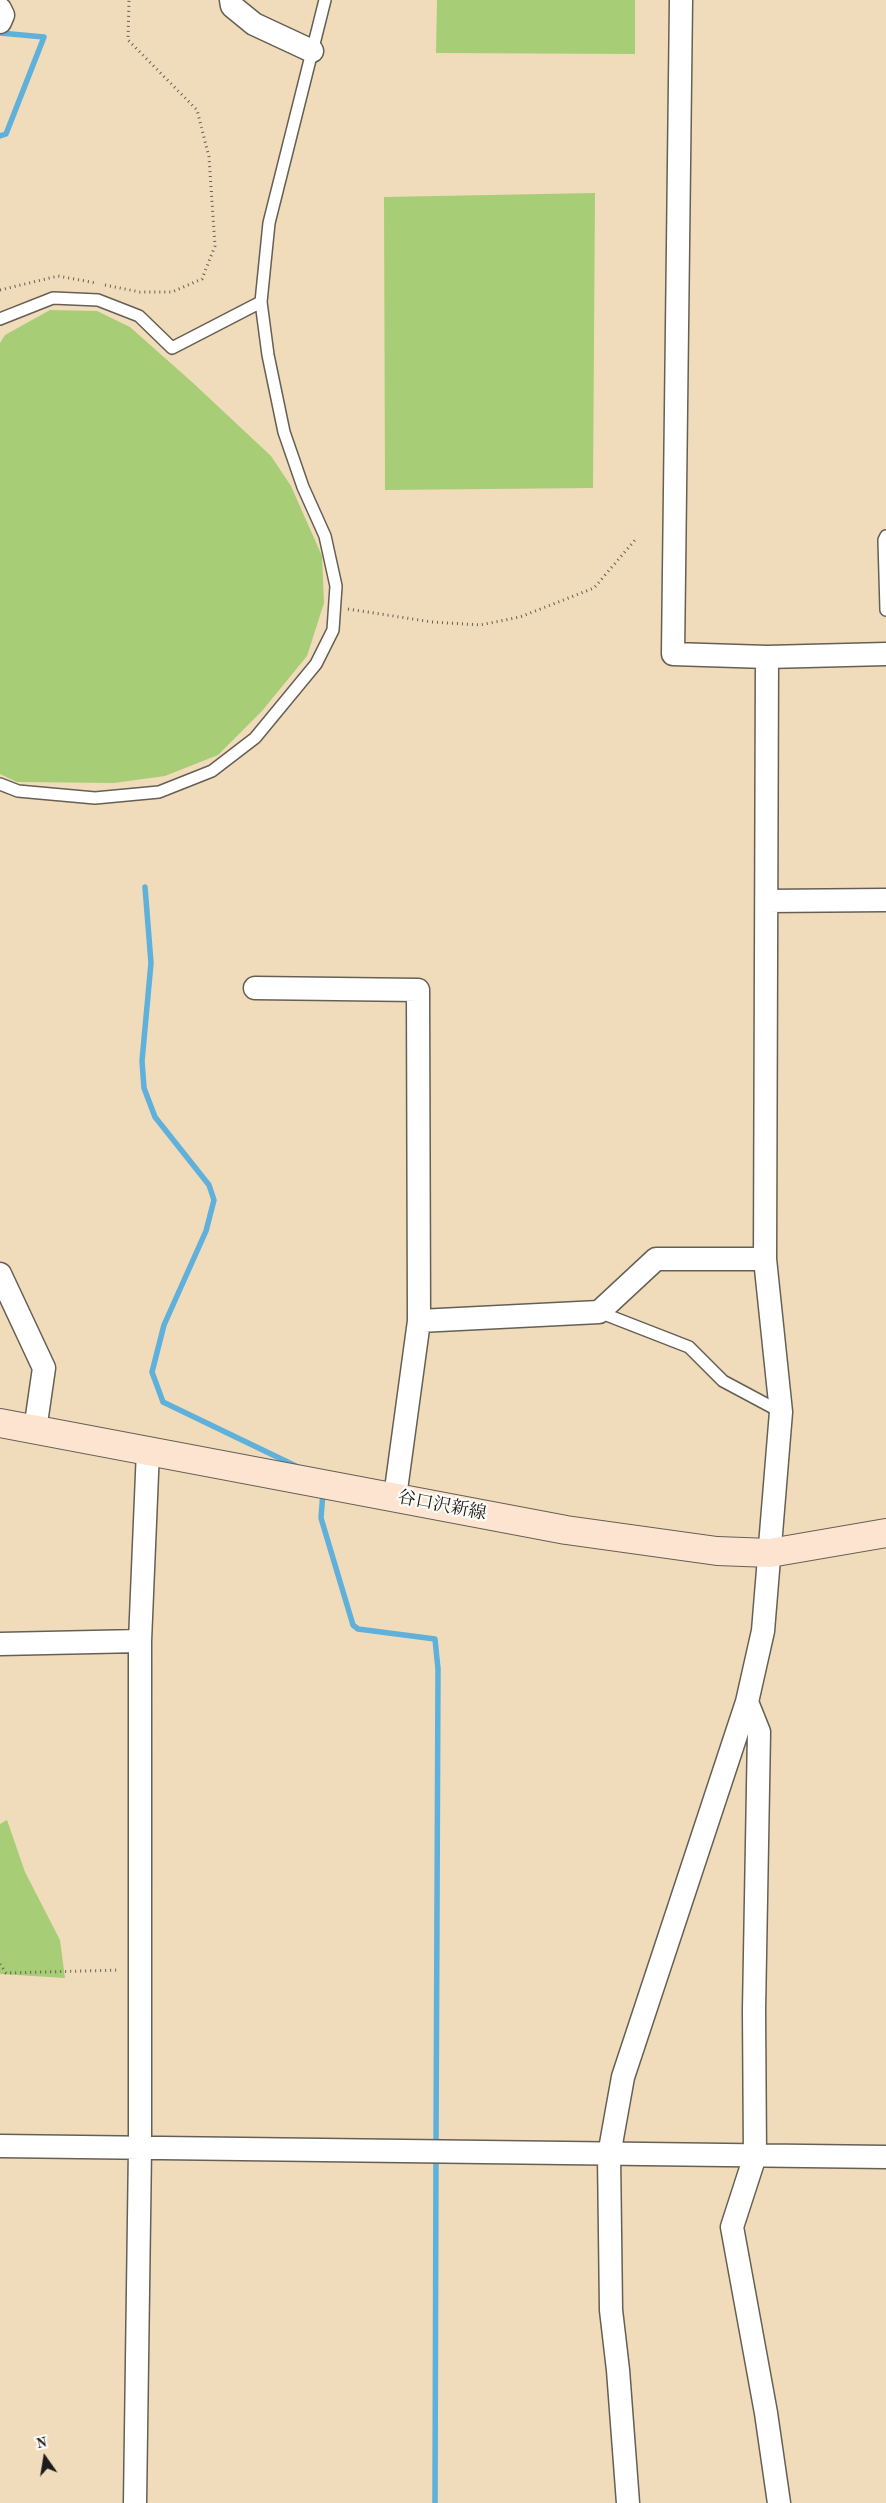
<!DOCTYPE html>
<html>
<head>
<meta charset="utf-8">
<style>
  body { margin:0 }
  #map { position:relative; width:886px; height:2503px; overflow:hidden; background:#f0dcbb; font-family:"Old Standard TT",serif }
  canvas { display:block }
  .north { position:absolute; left:20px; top:2433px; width:50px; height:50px; -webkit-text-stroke:4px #fdfcf7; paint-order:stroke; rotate:347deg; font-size:14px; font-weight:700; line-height:20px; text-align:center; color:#1c1c1c }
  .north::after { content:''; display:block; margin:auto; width:18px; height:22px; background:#1c1c1c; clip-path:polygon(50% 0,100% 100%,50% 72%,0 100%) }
</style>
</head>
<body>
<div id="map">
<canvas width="886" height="2503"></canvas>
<div class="north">N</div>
</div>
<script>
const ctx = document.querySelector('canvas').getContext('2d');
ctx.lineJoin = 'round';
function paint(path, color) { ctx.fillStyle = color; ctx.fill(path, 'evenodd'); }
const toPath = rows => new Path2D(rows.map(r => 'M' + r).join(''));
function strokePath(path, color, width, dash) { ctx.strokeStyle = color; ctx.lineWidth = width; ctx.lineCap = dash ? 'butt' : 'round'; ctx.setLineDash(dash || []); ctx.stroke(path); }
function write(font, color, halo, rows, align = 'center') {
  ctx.font = font + ' "Old Standard TT","Noto Serif JP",serif'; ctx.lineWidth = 4.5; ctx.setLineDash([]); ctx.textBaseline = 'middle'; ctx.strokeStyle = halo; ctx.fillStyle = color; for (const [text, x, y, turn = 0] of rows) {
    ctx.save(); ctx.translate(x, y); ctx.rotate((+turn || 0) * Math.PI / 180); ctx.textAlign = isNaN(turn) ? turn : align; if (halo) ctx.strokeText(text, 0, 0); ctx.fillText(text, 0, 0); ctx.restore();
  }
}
paint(toPath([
  [437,0,635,0,635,54,436,53],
  [595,193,593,488,385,490,384,197],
  [50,310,97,311,130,327,192,382,271,456,291,486,322,556,324,603,307,656,262,711,218,755,165,776,114,783,17,782,0,774,0,343,5,335],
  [7,1820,25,1872,60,1940,65,1978,0,1974,0,1824]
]), '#a8cd77');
strokePath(toPath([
  [0,33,44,37,6,134,0,136],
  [145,887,151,963,142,1061,144,1088,155,1117,209,1185,214,1200,206,1231,164,1325,152,1372,163,1402,298,1467],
  [323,1492,321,1518,353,1625,358,1629,435,1639,438,1669,436,2146],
  [435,2503,436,2155]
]), '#5fb0da', 5.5);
const service = toPath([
  [261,302,269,223,325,0],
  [0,319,53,298,98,300,139,316,172,348,261,302,268,355,284,432,303,487,325,536,336,586,333,630,316,664,255,738,212,771,159,792,95,798,18,791,0,784],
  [886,536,884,540,886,610],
  [599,1312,689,1347,723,1381,781,1412]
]);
const minor = toPath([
  [231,0,232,6,254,24,312,51],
  [681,0,673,654,767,657,886,654],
  [0,9,3,15,0,22],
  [767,901,886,900],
  [255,988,418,990,419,1321,395,1497],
  [0,1274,44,1368,35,1430],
  [419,1321,599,1312,656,1259,765,1259],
  [0,1644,140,1641],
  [747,1702,759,1732,754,2010,755,2156,732,2227,766,2413,779,2503],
  [0,2146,886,2157],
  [135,2503,140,2148,140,1641,148,1450],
  [628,2503,618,2370,611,2310,609,2155,623,2077,747,1702,763,1631,781,1412,765,1259,767,657]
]);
const secondary = toPath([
  [0,1423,566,1530,717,1551,770,1553,886,1533]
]);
strokePath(service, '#665f54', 14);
strokePath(minor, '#665f54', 25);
strokePath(secondary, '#665f54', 30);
strokePath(toPath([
  [105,285,140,292,172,292,202,279,215,246,209,157,197,110,128,40,129,0],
  [0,290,58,276,96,283],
  [348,609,432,622,480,625,520,617,594,588,635,540],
  [0,1964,6,1973,120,1970]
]), '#665f54', 3, [1, 4]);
strokePath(service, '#fff', 11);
strokePath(minor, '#fff', 22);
strokePath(secondary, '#fde4d1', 28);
write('18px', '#1c1c1c', '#fdfcf7', [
  ["谷口沢新線",442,1506,11]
]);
</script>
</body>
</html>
